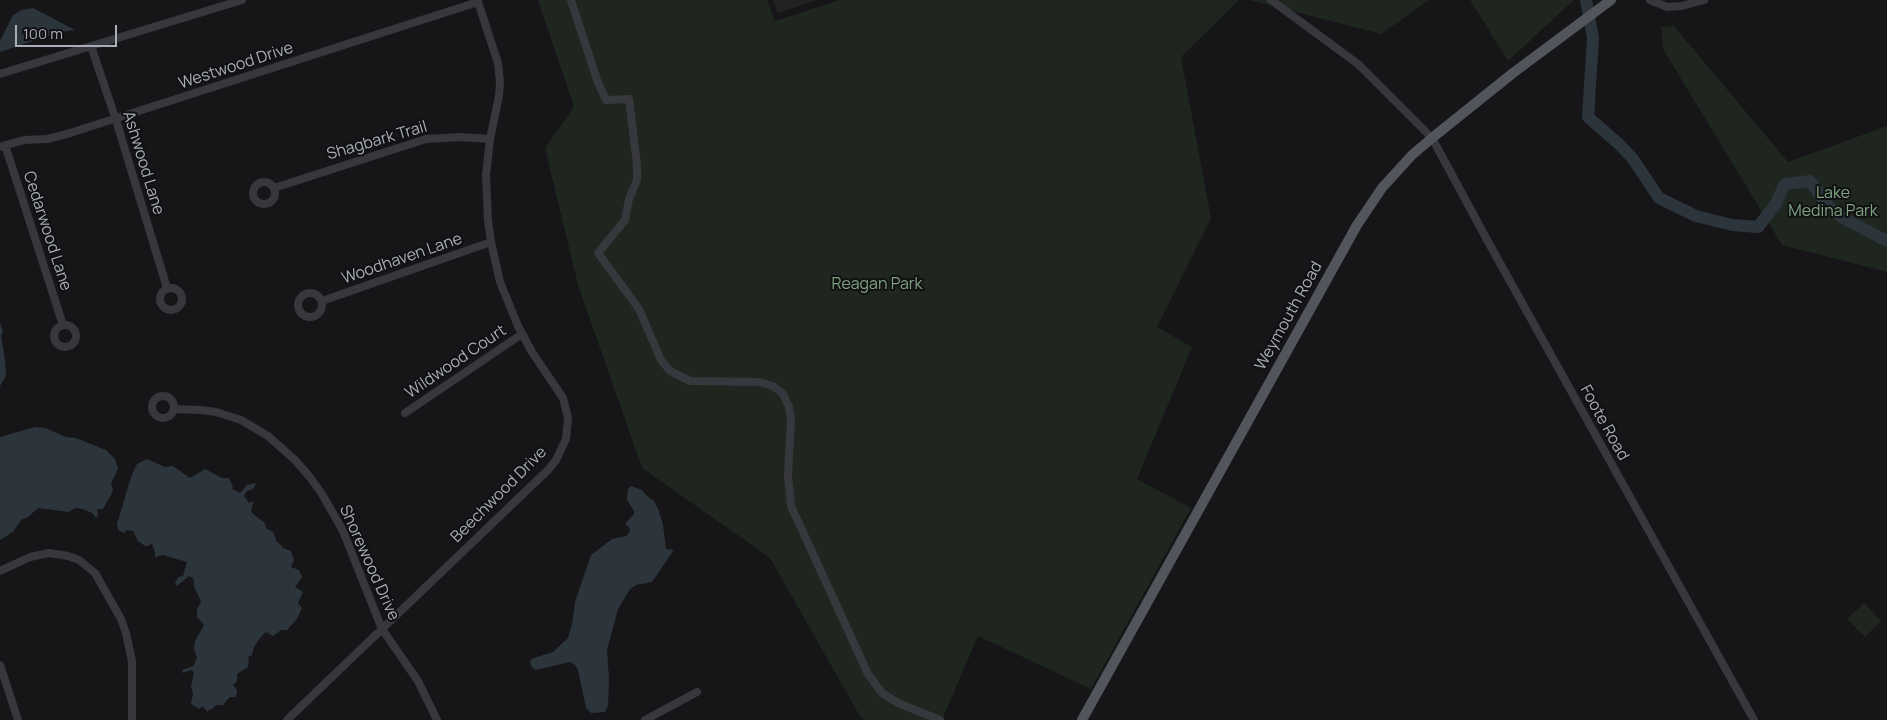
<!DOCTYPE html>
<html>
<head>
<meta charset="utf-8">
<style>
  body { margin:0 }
  #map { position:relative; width:1887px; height:720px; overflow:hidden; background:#161618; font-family:Manrope,sans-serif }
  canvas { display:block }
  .scale { position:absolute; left:15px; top:25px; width:102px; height:22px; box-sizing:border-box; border:2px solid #a8adb8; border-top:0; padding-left:6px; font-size:15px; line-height:18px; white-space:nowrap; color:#a8adb8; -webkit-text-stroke:4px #111113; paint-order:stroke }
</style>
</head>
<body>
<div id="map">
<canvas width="1887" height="720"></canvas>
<div class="scale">100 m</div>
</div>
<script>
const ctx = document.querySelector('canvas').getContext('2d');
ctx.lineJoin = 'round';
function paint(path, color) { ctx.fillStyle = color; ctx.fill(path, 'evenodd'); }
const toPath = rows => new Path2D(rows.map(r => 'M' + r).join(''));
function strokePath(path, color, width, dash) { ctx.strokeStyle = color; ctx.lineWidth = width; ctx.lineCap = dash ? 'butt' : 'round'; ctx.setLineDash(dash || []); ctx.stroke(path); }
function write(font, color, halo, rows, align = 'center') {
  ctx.font = font + ' Manrope,sans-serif'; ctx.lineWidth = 4; ctx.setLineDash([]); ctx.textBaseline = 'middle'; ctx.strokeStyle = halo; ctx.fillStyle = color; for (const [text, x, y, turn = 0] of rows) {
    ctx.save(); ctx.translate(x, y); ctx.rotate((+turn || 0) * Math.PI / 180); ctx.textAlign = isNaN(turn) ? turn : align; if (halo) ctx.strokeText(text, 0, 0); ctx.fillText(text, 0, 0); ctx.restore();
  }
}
paint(toPath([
  [773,0,817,0,778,13]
]), '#222225');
paint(toPath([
  [538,0,767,0,775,21,839,0,1239,0,1181,57,1211,218,1157,327,1192,347,1137,479,1191,508,1091,689,978,636,942,720,867,720,861,718,770,558,642,468,578,285,545,148,574,107],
  [1250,0,1429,0,1381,34],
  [1470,0,1574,0,1508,61],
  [1674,26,1788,162,1887,126,1887,272,1782,245,1663,49,1661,27],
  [1864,603,1881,621,1865,637,1847,619]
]), '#1e261f');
paint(toPath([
  [33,8,75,30,60,32,0,52,0,41,13,15,22,10],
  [0,323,3,331,1,336,5,360,6,376,0,386],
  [35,427,45,428,66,437,76,438,106,450,115,459,118,469,111,483,113,489,111,495,103,509,97,509,98,515,96,518,92,513,83,509,75,508,69,512,38,508,28,517,21,520,13,532,0,540,0,437],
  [147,459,165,467,173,466,190,478,205,469,222,478,229,478,233,487,232,489,240,493,247,485,256,483,253,489,247,491,244,496,249,503,254,501,251,510,252,513,265,523,266,528,273,532,277,542,281,545,283,548,291,551,294,560,291,567,299,570,302,577,295,587,303,592,298,603,302,608,297,619,287,630,281,630,273,636,266,632,260,638,254,647,252,655,248,657,249,662,248,667,237,674,237,681,233,685,237,690,236,697,230,697,223,705,216,705,211,710,209,709,208,712,202,706,199,709,191,704,193,694,191,687,194,672,191,670,183,673,182,670,193,666,197,658,194,649,195,641,204,625,197,617,197,609,201,602,197,592,195,590,193,578,189,576,177,586,175,583,178,577,183,576,187,562,163,555,155,557,155,553,152,543,148,546,145,546,138,541,133,531,127,530,124,533,118,530,117,524,131,477,137,464],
  [631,486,642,490,647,496,654,501,659,511,663,525,666,549,673,550,673,551,652,582,636,585,630,589,618,609,607,650,609,680,608,706,605,712,591,713,586,708,578,670,575,665,570,662,536,670,532,667,530,663,531,659,553,652,568,638,572,624,575,602,591,555,612,539,626,536,629,533,630,528,625,524,634,514,634,511,627,500,628,489]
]), '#2c353c');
strokePath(toPath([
  [1586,0,1593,38,1588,117,1620,145,1633,159,1659,198,1696,216,1732,225,1758,227,1775,205,1785,184,1810,181,1828,206,1841,217,1887,241]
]), '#2c353c', 12);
strokePath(toPath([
  [571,0,597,80,606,100,629,99,637,165,637,180,629,199,625,220,598,253,639,309,661,360,670,371,690,381,759,382,773,386,783,394,789,407,791,420,788,476,791,506,868,674,882,693,898,703,940,720],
  [1271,0,1358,64,1432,138,1491,247,1754,720],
  [1650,0,1667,7,1682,6,1704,0],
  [91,46,116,120,167,288],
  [0,74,242,0],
  [5,145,63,325],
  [0,147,24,140,47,139,67,134,478,2,498,63,500,82,499,96,490,139,486,175,488,220,491,242,500,282,518,326,532,352,563,398,568,418,566,439,556,460,549,469,287,720],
  '253 193a11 11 0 1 1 22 0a11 11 0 1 1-22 0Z',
  [274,188,426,139,460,137,490,139],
  '160 299a11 11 0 1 1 22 0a11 11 0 1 1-22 0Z',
  '298 305a12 12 0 1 1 24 0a12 12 0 1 1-24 0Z',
  [322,301,491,242],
  '54 336a11 11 0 1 1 22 0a11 11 0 1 1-22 0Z',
  '152 407a11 11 0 1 1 22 0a11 11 0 1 1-22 0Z',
  [175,409,201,410,216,412,241,420,268,436,295,460,309,476,322,494,343,531,382,629,418,681,437,720],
  [405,413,522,334],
  [0,571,30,557,49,553,68,556,79,560,95,573,121,619,126,633,132,661,132,720],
  [0,665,18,720],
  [645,720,697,692]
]), '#37383d', 8);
strokePath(toPath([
  [1082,720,1357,225,1382,188,1412,155,1432,138,1513,73,1611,0]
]), '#53555c', 10);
write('16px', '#a8adb8', '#111113', [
  ["Westwood Drive",236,66,-18],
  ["Shagbark Trail",377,141,-16],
  ["Ashwood Lane",143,163,73],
  ["Cedarwood Lane",47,231,72],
  ["Woodhaven Lane",402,259,-19],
  ["Weymouth Road",1289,316,-61],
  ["Wildwood Court",456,362,-34],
  ["Foote Road",1604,423,61],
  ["Beechwood Drive",499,495,-45],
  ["Shorewood Drive",369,563,66]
]);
write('16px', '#7fa381', '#111113', [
  ["Lake",1833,194],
  ["Medina Park",1833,212],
  ["Reagan Park",877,285]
]);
</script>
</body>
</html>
